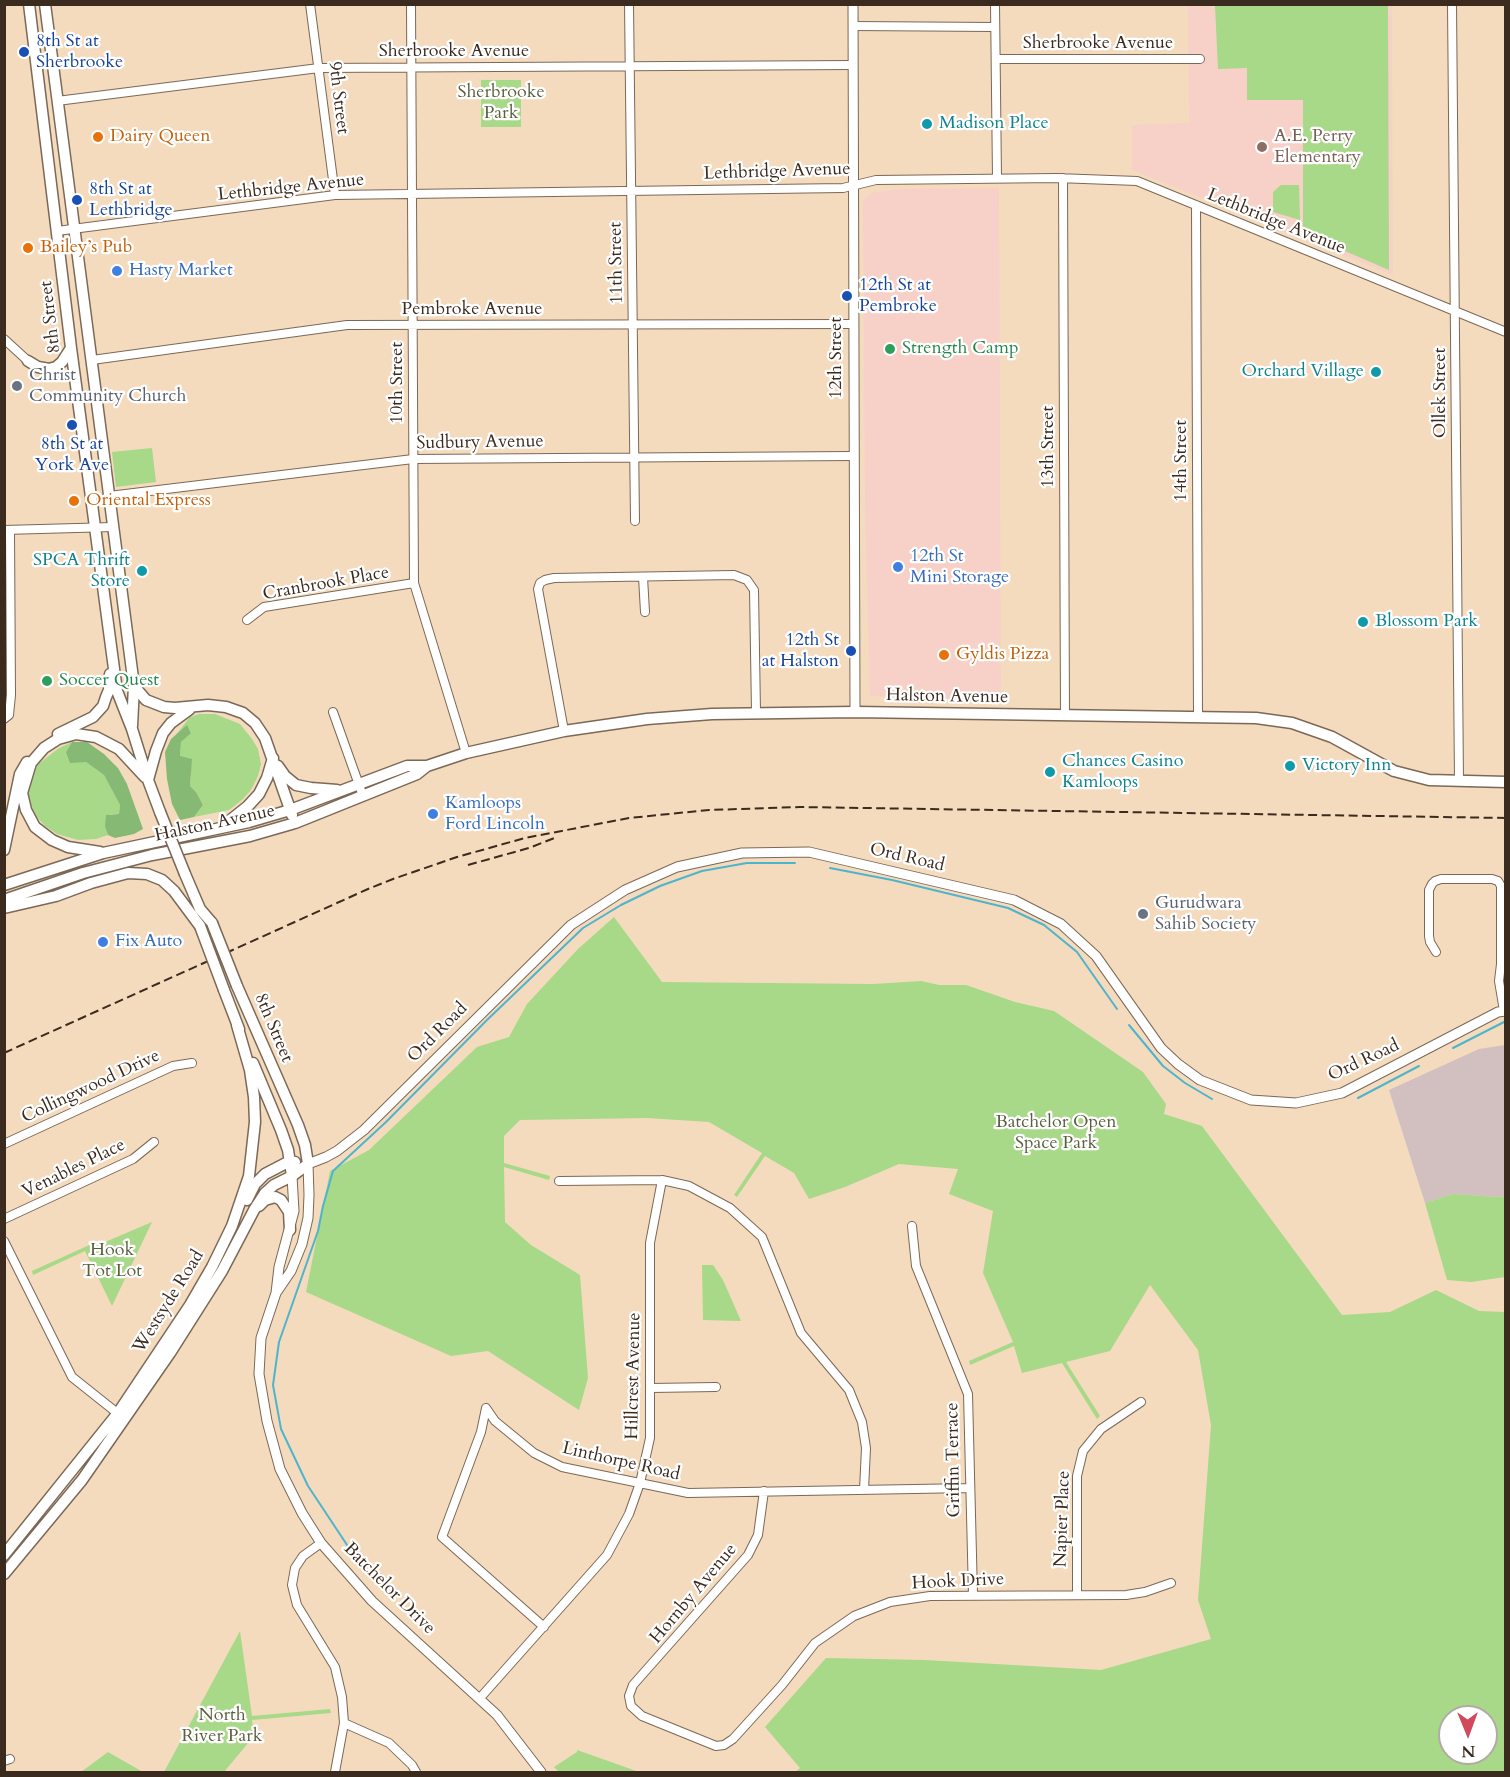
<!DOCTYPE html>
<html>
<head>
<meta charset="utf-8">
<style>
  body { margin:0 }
  #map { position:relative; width:1510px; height:1777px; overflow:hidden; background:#f4dbbe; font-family:Cardo,serif }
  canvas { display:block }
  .frame { position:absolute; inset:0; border:6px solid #3b2a1e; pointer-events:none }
  .north { position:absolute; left:1438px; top:1705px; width:60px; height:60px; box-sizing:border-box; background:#fff; border:2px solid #b1aaa5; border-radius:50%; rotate:179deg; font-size:16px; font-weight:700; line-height:24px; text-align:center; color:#3b2a1e }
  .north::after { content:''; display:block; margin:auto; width:21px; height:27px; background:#d1495b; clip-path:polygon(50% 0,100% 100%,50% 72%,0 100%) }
</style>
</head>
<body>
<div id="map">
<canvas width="1510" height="1777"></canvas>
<div class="frame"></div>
<div class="north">N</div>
</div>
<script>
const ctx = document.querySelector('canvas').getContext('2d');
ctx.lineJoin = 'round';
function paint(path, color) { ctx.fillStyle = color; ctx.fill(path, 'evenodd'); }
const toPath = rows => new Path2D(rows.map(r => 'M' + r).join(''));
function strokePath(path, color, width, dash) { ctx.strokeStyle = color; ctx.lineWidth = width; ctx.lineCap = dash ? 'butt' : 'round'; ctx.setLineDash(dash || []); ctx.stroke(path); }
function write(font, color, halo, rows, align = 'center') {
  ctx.font = font + ' Cardo,serif'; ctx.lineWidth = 4.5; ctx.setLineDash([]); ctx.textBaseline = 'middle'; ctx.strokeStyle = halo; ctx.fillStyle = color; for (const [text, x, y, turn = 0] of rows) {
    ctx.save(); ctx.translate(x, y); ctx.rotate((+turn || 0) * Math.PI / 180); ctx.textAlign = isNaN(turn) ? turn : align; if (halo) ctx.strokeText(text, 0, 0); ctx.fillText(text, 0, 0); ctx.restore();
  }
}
paint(toPath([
  [1188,5,1392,5,1393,275,1132,170,1132,125,1189,123],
  [999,188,1001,700,870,696,865,504,863,200,871,193,899,189]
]), '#f7d1c7');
paint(toPath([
  [1505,1045,1505,1196,1498,1197,1453,1194,1425,1203,1389,1090,1479,1049]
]), '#d2bfc0');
paint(toPath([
  [1388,5,1389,270,1303,233,1303,100,1247,100,1247,68,1218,69,1215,6],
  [481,80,521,80,521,127,481,127],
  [1281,185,1299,185,1300,220,1273,212,1273,192],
  [152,448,156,482,116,487,112,452],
  [199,714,215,714,240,724,252,739,258,749,261,764,258,776,251,790,242,800,229,810,194,817,203,805,196,792,190,786,191,775,180,756,181,742,191,732,187,726,175,736,190,717],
  [72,742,66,752,86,762,104,775,120,805,119,814,110,814,105,827,108,835,96,839,78,840,57,834,45,826,36,816,31,805,28,793,37,765,59,748],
  [614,917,662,982,873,984,921,981,939,985,966,985,1015,1002,1054,1011,1143,1072,1166,1104,1164,1114,1202,1126,1342,1315,1390,1312,1436,1290,1479,1311,1505,1312,1505,1772,795,1772,800,1768,765,1727,826,1658,925,1660,1101,1670,1211,1639,1198,1600,1211,1425,1198,1350,1150,1285,1110,1351,1066,1362,1100,1416,1097,1419,1062,1363,1022,1373,1014,1346,970,1365,969,1361,1013,1342,983,1273,993,1211,949,1194,958,1169,899,1164,845,1187,809,1199,794,1173,765,1156,737,1197,734,1195,762,1153,709,1122,647,1118,520,1120,504,1136,504,1163,550,1176,549,1180,504,1167,505,1222,531,1245,580,1275,588,1378,579,1410,488,1351,451,1356,306,1292,330,1171,369,1150,477,1047,509,1037,527,1004,578,949],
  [1450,1717,1486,1717,1486,1753,1450,1753],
  [1453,1194,1498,1197,1505,1196,1505,1277,1471,1282,1447,1280,1425,1203],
  [152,1222,112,1306,85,1251,33,1275,32,1271,96,1242,98,1245],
  [702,1265,713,1265,723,1280,741,1321,703,1320],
  [240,1631,252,1716,330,1709,331,1713,252,1720,254,1736,224,1772,164,1772],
  [577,1750,611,1762,639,1772,559,1772,554,1767,577,1752],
  [108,1752,143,1772,81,1772]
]), '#a7d988');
paint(toPath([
  [187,725,191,733,181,742,180,756,192,759,190,786,196,792,203,805,194,817,180,820,172,804,167,779,165,752,171,739],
  [72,742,87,742,104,754,118,768,127,784,143,829,134,834,115,838,108,835,105,827,106,815,119,814,120,805,104,775,86,762,70,763,66,752]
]), '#85b974');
strokePath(toPath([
  [830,868,892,880,1008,908,1044,925,1077,952,1117,1009],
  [1129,1025,1163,1066,1185,1083,1212,1099],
  [1453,1048,1506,1021],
  [1358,1098,1419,1066],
  [357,1560,308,1486,281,1429,273,1385,279,1342,318,1231,323,1206,333,1171,386,1122,487,1020,583,928,621,905,660,886,702,871,747,863,795,863]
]), '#4eb4cd', 2);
const minor = toPath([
  [310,4,335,195],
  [411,4,414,583,466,753],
  [629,4,635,521],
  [995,4,997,178],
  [1452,4,1459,781],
  [853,26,995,27],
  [996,59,1200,59],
  [57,101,319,68,853,65],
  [1063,178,1065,716],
  [1196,205,1198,717],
  [57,231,335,195,843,188,876,180,1057,178,1137,181,1506,332],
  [4,339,28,361],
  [92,360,347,325,854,324],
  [109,496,413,459,854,456],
  [4,530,113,527],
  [643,577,645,612],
  [247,620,264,607,414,583],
  [333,712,363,796],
  [4,719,9,715,11,695,10,530],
  [564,731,538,589,540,583,545,580,554,578,734,575,747,580,754,590,756,712],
  [1436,952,1430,942,1429,936,1429,890,1432,884,1435,881,1441,879,1492,879,1498,881,1501,886,1501,964,1499,981,1504,1011],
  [4,1144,173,1066,192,1063],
  [559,1181,662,1180,689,1186,730,1208,762,1237,801,1333,849,1390,862,1422,866,1448,864,1490],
  [4,1219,133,1159,154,1142],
  [912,1226,916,1266,968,1394,973,1595],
  [4,1241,72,1377,121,1416],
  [651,1388,716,1387],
  [764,1491,758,1535,748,1555,633,1685,629,1696,631,1706,642,1716,716,1746,724,1745,733,1739,782,1685,815,1643,854,1616,890,1602,930,1596,1126,1595,1145,1592,1171,1583],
  [321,1543,303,1556,295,1568,292,1585,297,1605,335,1667,342,1697,344,1723,335,1772],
  [1077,1594,1077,1476,1083,1451,1101,1429,1141,1402],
  [544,1627,442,1537,481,1432,486,1408,495,1421,534,1453,562,1467,688,1493,970,1488],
  [480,1698,607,1555,629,1514,640,1483,650,1438,650,1243,662,1180],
  [344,1723,389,1743,412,1765,416,1772],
  [4,1761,10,1759]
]);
const tertiary = toPath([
  [853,4,855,712],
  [292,1176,294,1211,279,1267,276,1293,261,1338,259,1374,267,1421,280,1469,302,1513,321,1543,372,1601,497,1715,541,1772],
  [276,1293,291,1271,302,1244,308,1218,309,1195,308,1164,326,1157,337,1151,364,1130,571,925,625,890,677,867,742,853,809,852,1014,900,1061,924,1096,956,1161,1048,1178,1064,1200,1080,1251,1100,1296,1103,1342,1093,1498,1012,1506,1011]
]);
const secondary = toPath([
  [29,4,71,348,117,691,132,729,148,780,160,812],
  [45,4,134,686,132,726],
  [28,361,38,367,49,369,56,367,62,362,71,348],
  [134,686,146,700,164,707,175,708,208,705,226,707,243,713,255,723,265,738,292,815],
  [58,734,93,717,103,706,106,697,109,690,110,674],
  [278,766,285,776,296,785,311,788,337,790],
  [148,780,156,751,163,733,171,723,190,709],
  [223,826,248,806,259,794,267,778,273,758],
  [4,850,20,774,27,762],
  [100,852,68,847,52,840,35,827,26,810,22,793,31,763,44,748,58,739,76,734,96,737,119,749,145,777],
  [185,874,200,909,212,923],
  [4,885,103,853,249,822,290,810,407,766,427,766,466,753,564,731,647,719,712,714,855,712,1256,718,1292,723,1332,737,1394,771,1429,780,1506,782],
  [4,900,83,873,152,855,250,836,295,823,417,774,427,766],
  [4,908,56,896,91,883,128,873,147,874,162,880,174,891,200,926],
  [237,986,298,1125,305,1145,308,1164],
  [224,990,239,1029],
  [253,1063,281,1130,288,1150,292,1176],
  [247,1200,255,1184,265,1174,290,1161,295,1162],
  [259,1206,265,1200,275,1197,281,1200,289,1212,290,1230],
  [4,1555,118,1413,190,1305,212,1267,232,1226,249,1176,255,1122,254,1097,250,1070,237,1025],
  [4,1574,82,1480,170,1353,222,1271,254,1210,265,1193,274,1185,292,1176,308,1164]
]);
strokePath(minor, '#7c6856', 10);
strokePath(tertiary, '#7c6856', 11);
strokePath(secondary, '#7c6856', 13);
strokePath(minor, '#fff', 8);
strokePath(tertiary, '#fff', 9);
strokePath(secondary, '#fff', 10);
strokePath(toPath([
  [468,865,529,848,557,837],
  [4,1053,368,889,393,879,457,857,525,838,629,818,709,810,800,807,1506,818]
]), '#3b2a1e', 2, [9, 4.5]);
const secondaryBridge = toPath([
  [160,812,185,874],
  [212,923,237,986],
  [200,926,224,990]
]);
strokePath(secondaryBridge, '#7c6856', 13, []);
strokePath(secondaryBridge, '#fff', 10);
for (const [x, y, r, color] of [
  [24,52,6,"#1a4fb4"],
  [927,124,6,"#0f9aa8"],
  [98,137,6,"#e8710a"],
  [1262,147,6,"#8d6e63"],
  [77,200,6,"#1a4fb4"],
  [28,248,6,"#e8710a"],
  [117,271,6,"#3f7fe0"],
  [847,296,6,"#1a4fb4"],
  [890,349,6,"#2e9e5b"],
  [1376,372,6,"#0f9aa8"],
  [17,386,6,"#6b7280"],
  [72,425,6,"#1a4fb4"],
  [74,501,6,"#e8710a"],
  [898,567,6,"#3f7fe0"],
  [142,571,6,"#0f9aa8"],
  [1363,622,6,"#0f9aa8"],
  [851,651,6,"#1a4fb4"],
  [944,655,6,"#e8710a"],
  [47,681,6,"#2e9e5b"],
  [1290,766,6,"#0f9aa8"],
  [1050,772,6,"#0f9aa8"],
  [433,814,6,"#3f7fe0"],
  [1143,914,6,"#6b7280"],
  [103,942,6,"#3f7fe0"]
]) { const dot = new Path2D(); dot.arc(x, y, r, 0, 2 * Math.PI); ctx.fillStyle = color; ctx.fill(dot); strokePath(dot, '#fff', 2); }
write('18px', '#164399', '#fff', [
  ["8th St at",36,42],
  ["Sherbrooke",36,63],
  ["8th St at",89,190],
  ["Lethbridge",89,211],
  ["12th St at",859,286],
  ["Pembroke",859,307],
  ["8th St at",72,445,"center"],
  ["York Ave",72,466,"center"],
  ["12th St",839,641,"right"],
  ["at Halston",839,662,"right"]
], 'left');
write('18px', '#3b2a1e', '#fff', [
  ["Sherbrooke Avenue",1098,44],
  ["Sherbrooke Avenue",454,52],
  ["9th Street",338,98,83],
  ["Lethbridge Avenue",777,172,-2],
  ["Lethbridge Avenue",291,188,-6],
  ["Lethbridge Avenue",1276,222,22],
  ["11th Street",617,263,-91],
  ["Pembroke Avenue",472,310],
  ["8th Street",51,317,-97],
  ["12th Street",837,358,-90],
  ["10th Street",398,383,-90],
  ["Ollek Street",1441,393,-90],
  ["Sudbury Avenue",480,443,-1],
  ["13th Street",1049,447,-90],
  ["14th Street",1182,461,-90],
  ["Cranbrook Place",326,584,-10],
  ["Halston Avenue",947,697,1],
  ["Halston Avenue",215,824,-12],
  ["Ord Road",907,858,13],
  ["8th Street",273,1028,67],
  ["Ord Road",438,1033,-45],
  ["Ord Road",1364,1061,-25],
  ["Collingwood Drive",91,1087,-25],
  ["Venables Place",74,1169,-26],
  ["Westsyde Road",169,1302,-58],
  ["Hillcrest Avenue",634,1376,-89],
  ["Griffin Terrace",954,1460,-91],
  ["Linthorpe Road",621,1462,13],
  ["Napier Place",1063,1519,-88],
  ["Hook Drive",958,1582,-3],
  ["Batchelor Drive",389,1589,45],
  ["Hornby Avenue",694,1594,-50]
]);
write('18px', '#5b5f3e', '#fff', [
  ["Sherbrooke",501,93],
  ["Park",501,114],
  ["Batchelor Open",1056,1123],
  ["Space Park",1056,1144],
  ["Hook",112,1251],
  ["Tot Lot",112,1272],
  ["North",222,1716],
  ["River Park",222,1737]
]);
write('18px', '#0d838f', '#fff', [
  ["Madison Place",939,124],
  ["Orchard Village",1364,372,"right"],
  ["SPCA Thrift",130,561,"right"],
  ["Store",130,582,"right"],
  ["Blossom Park",1375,622],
  ["Chances Casino",1062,762],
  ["Kamloops",1062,783],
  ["Victory Inn",1302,766]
], 'left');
write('18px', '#c56008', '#fff', [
  ["Dairy Queen",110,137],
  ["Bailey’s Pub",40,248],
  ["Oriental Express",86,501],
  ["Gyldis Pizza",956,655]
], 'left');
write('18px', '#785e54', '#fff', [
  ["A.E. Perry",1274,137],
  ["Elementary",1274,158]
], 'left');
write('18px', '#366cbe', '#fff', [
  ["Hasty Market",129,271],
  ["12th St",910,557],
  ["Mini Storage",910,578],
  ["Kamloops",445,804],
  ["Ford Lincoln",445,825],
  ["Fix Auto",115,942]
], 'left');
write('18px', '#27864d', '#fff', [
  ["Strength Camp",902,349],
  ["Soccer Quest",59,681]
], 'left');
write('18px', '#5b616d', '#fff', [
  ["Christ",29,376],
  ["Community Church",29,397],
  ["Gurudwara",1155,904],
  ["Sahib Society",1155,925]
], 'left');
</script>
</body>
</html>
